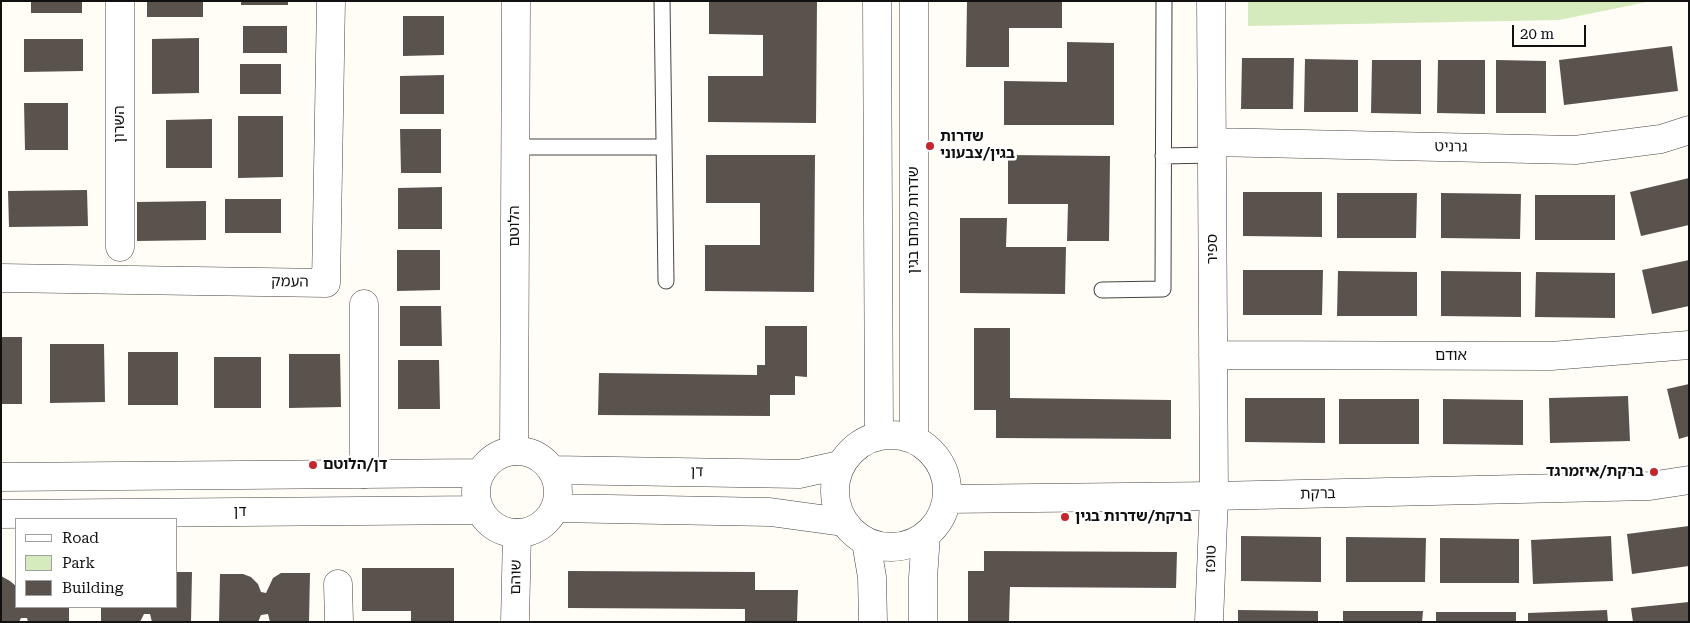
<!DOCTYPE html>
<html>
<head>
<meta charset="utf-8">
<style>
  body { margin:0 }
  #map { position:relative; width:1690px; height:623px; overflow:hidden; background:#fffdf5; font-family:"Roboto Serif",serif }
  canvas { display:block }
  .frame { position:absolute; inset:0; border:2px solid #111; pointer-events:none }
  .legend { position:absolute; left:15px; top:518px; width:162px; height:90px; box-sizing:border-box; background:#fff; border:1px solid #a0a0a0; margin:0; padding:6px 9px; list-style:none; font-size:15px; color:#111 }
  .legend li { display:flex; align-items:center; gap:10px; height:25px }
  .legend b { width:25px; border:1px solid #a0a0a0 }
  .scale { position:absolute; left:1512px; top:25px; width:74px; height:22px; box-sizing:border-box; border:2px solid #111; border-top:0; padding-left:6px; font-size:15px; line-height:18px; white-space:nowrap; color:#111; -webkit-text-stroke:4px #fff; paint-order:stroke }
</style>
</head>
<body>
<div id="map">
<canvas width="1690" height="623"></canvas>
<div class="frame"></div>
<ul class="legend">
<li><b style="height:6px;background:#fff"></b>Road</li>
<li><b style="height:14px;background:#d5ebbd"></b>Park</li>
<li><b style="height:14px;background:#5a524d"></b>Building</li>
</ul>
<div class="scale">20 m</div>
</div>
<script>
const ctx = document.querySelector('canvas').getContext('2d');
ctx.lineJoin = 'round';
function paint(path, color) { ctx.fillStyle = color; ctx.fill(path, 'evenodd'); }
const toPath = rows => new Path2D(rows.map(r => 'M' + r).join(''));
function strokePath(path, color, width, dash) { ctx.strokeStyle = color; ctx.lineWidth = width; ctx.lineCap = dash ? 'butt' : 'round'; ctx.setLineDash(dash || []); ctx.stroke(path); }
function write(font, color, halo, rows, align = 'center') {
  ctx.font = font + ' "Roboto Serif","Noto Sans Hebrew",serif'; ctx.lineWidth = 5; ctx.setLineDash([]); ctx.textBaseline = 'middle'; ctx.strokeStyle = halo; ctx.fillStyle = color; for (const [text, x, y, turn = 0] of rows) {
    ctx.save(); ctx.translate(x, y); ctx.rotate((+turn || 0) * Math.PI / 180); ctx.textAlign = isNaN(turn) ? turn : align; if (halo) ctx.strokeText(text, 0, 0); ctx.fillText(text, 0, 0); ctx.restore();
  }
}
paint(toPath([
  [1248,1,1652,1,1559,20,1248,26]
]), '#d5ebbd');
paint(toPath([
  [31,1,82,1,82,13,31,13],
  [147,1,203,1,203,17,147,17],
  [241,1,288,1,288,5,241,5],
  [709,1,817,1,816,123,708,122,708,76,763,76,763,35,709,34],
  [967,1,1062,1,1062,28,1009,28,1009,67,966,67],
  [403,16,444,16,444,55,403,56],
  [243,26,287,26,287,53,243,53],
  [199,38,199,93,152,94,152,39],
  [24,39,83,39,83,71,24,72],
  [1067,42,1114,43,1114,125,1004,125,1004,81,1067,82],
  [1672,46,1678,91,1564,105,1559,60],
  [1242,58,1294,58,1293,109,1241,109],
  [1305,59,1358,60,1358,112,1304,112],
  [1372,60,1421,60,1421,114,1371,113],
  [1438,60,1485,60,1485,114,1437,113],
  [1496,60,1546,61,1546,113,1496,113],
  [240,64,281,64,281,94,240,94],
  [444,75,444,114,400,114,400,76],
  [24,103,68,103,68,150,25,150],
  [238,116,283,116,283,177,238,178],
  [212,119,212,168,166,168,166,120],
  [400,129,441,129,441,173,401,173],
  [706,155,815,155,814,292,705,291,705,245,760,245,760,203,706,203],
  [1008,155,1110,156,1109,241,1067,241,1068,204,1008,204],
  [1689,178,1689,225,1641,236,1630,192],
  [442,187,442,229,398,229,398,188],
  [87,190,88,226,9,227,8,191],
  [1243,192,1322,192,1322,237,1243,236],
  [1337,193,1417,193,1416,238,1337,238],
  [1441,193,1521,194,1520,239,1441,238],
  [1535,195,1615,195,1615,240,1535,240],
  [225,199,281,199,281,233,225,233],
  [206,201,206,240,137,241,137,202],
  [960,218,1007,218,1006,247,1066,247,1065,294,960,293],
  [397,250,440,250,440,290,397,291],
  [1689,260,1689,306,1652,314,1642,270],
  [1243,270,1323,270,1322,315,1243,315],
  [1338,271,1417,272,1417,316,1337,316],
  [1441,271,1521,272,1521,317,1441,316],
  [1536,272,1615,273,1615,318,1535,317],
  [400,306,441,306,442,346,400,346],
  [765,326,807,326,807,377,795,376,795,395,770,395,770,416,598,415,599,373,757,375,757,365,765,365],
  [974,328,1010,328,1010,398,1171,400,1171,439,996,438,996,410,974,410],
  [1,337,22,337,22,404,1,404],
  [50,344,104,344,105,402,50,403],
  [128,352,178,352,178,405,128,405],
  [289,354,340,354,341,407,289,408],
  [214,357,261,357,261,408,214,408],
  [398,360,439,360,440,409,398,409],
  [1689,384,1689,436,1679,439,1667,389],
  [1628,396,1630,441,1550,443,1549,398],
  [1245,398,1325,398,1325,443,1245,442],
  [1339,399,1419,399,1419,444,1339,444],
  [1443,399,1523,400,1523,445,1443,444],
  [1689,526,1689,566,1632,574,1627,534],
  [1241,536,1321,537,1321,582,1241,581],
  [1611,536,1613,581,1533,584,1531,540],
  [1346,537,1426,538,1425,582,1346,582],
  [1440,538,1519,539,1519,583,1440,583],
  [984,551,1177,552,1176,588,1010,587,1009,622,968,622,968,571,984,571],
  [362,568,454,568,454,622,411,622,411,611,362,611],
  [568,571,755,572,755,590,798,590,797,622,745,622,745,609,568,608],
  [176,572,192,572,191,622,152,622,150,614,144,614,140,622,101,622,101,607,176,607],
  [281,573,310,573,309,622,270,622,268,614,261,615,258,622,219,622,220,574,243,574,251,577,258,584,261,592,266,593,273,578],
  [1,576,10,581,16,586,16,607,69,607,69,622,28,622,27,618,21,618,19,622,1,622],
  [1689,602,1689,622,1633,622,1631,608],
  [1238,610,1318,611,1318,622,1238,622],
  [1607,610,1608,622,1528,622,1528,613],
  [1343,611,1423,611,1422,622,1343,622],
  [1436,612,1516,612,1516,622,1436,622]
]), '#5a524d');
const service = toPath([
  [662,1,666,281],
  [515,147,664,147],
  [1163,156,1212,155],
  [1102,290,1163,289,1164,1]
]);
const minor = toPath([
  [120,1,120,247],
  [1212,142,1575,150,1661,139,1689,130],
  [1,278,326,283,331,1],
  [364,304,364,474],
  [1213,355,1551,356,1689,345],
  [514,451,516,1],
  [338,584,339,622],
  [515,622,517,533],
  [1209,622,1214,496,1211,1]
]);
const tertiary = toPath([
  [877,1,879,435],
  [914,1,914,439],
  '835 491a56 56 0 1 1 112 0a56 56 0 1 1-112 0Z',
  '476 492a41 41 0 1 1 82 0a41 41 0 1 1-82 0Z',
  [552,470,799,474,840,465],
  [1,477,480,473],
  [947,499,1214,496,1650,486,1689,480],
  [555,508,770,512,843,522],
  [1,514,480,510],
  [866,542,872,577,873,622],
  [923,622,923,578,926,535]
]);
strokePath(service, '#444', 17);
strokePath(minor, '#444', 29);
strokePath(tertiary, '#444', 29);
strokePath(service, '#fff', 15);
strokePath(minor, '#fff', 28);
strokePath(tertiary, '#fff', 28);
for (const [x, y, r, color] of [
  [930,146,5,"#c4262e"],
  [313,465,5,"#c4262e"],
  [1654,472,5,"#c4262e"],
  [1065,517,5,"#c4262e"]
]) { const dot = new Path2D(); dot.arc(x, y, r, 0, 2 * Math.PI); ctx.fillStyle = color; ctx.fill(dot); strokePath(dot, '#fff', 2); }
write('15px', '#111', '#fff', [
  ["השרון",120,124,-90],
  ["גרניט",1451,147,1],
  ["שדרות מנחם בגין",914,220,-90],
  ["הלוטם",515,226,-90],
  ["ספיר",1213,249,-90],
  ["העמק",290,282,1],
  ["אודם",1451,356],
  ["דן",697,472,1],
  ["ברקת",1318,494,-1],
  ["דן",240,512],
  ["טופז",1211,559,-88],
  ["שוהם",516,577,-89]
]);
write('bold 15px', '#111', '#fff', [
  ["שדרות",940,137],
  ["בגין/צבעוני",940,154],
  ["דן/הלוטם",323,465],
  ["ברקת/איזמרגד",1644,472,"right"],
  ["ברקת/שדרות בגין",1075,517]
], 'left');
</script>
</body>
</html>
